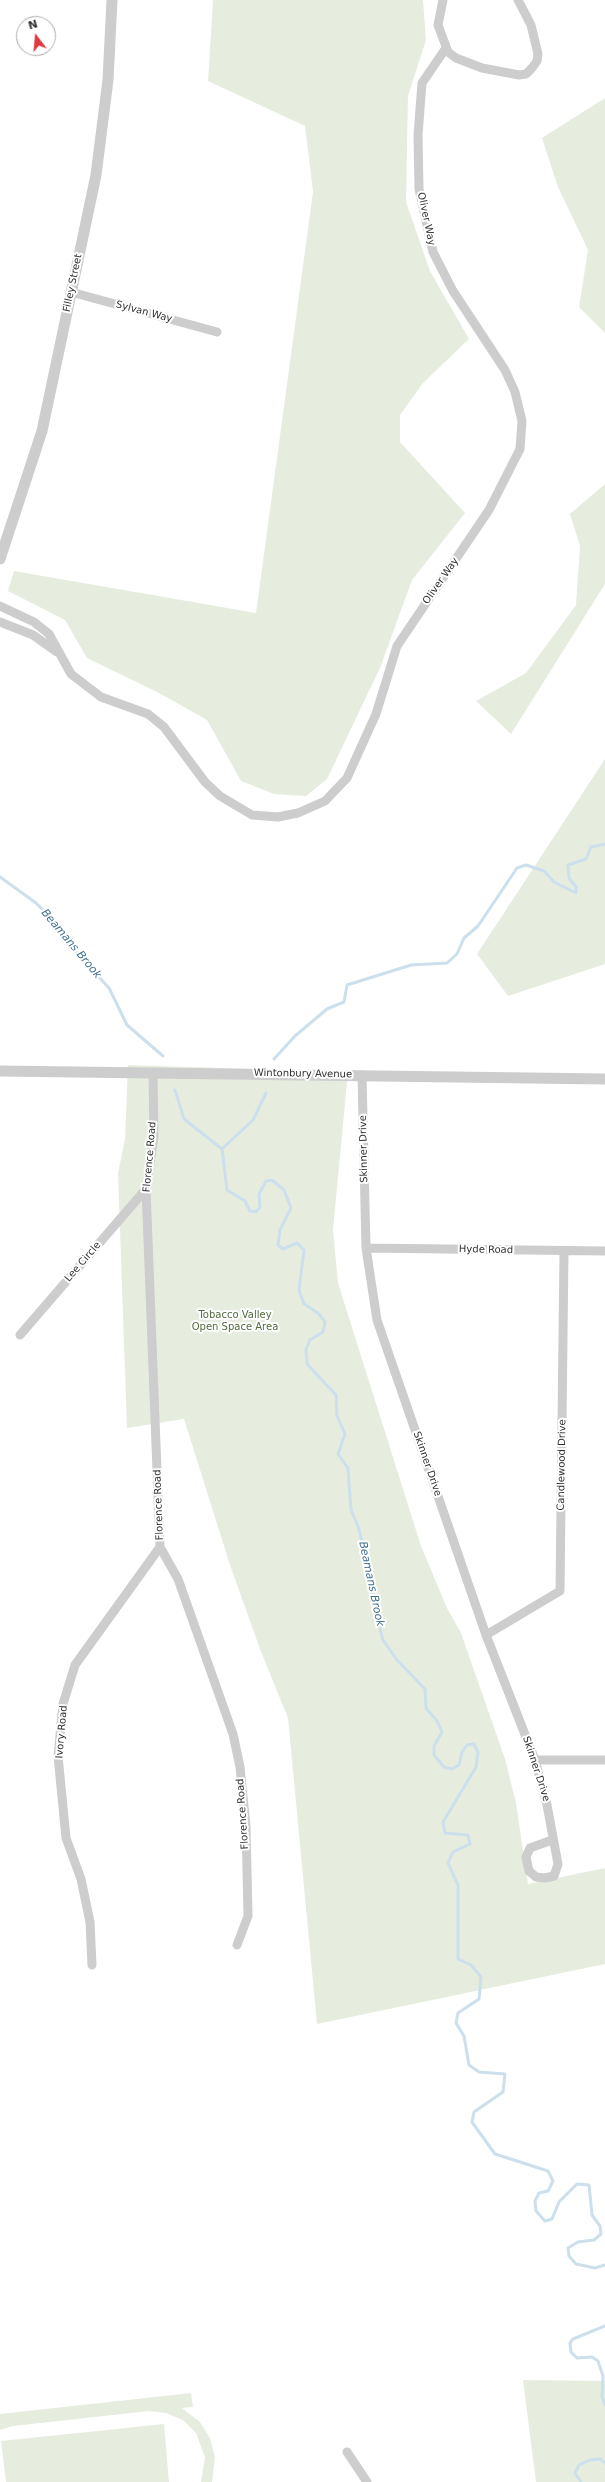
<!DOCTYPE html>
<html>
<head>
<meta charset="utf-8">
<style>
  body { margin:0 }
  #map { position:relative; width:605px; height:2482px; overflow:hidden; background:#fff; font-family:"DejaVu Sans",sans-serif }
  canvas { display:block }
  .north { position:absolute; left:16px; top:16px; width:40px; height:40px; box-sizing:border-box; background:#fff; border:1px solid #acacac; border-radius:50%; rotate:344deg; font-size:11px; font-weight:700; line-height:16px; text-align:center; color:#303030 }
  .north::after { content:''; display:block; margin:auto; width:14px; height:18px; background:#e03942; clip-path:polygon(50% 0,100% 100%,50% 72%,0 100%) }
</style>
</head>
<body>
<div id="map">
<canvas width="605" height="2482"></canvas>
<div class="north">N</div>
</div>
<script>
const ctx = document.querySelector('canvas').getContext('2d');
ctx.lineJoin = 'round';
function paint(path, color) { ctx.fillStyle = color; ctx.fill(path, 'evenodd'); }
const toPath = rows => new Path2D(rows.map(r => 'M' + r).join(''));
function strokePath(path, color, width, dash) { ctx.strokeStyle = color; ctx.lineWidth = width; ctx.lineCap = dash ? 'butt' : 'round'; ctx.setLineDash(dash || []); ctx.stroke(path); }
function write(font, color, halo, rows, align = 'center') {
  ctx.font = font + ' "DejaVu Sans",sans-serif'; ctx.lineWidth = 4; ctx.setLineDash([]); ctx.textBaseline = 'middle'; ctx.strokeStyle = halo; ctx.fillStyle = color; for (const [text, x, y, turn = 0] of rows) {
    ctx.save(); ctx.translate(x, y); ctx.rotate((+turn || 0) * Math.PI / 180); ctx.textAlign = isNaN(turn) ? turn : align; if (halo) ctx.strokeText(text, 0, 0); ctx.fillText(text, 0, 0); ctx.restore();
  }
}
paint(toPath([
  [213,0,423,0,426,40,408,96,406,202,430,271,469,339,423,383,400,415,400,442,465,513,412,580,380,668,327,779,306,796,274,794,241,781,207,720,159,693,87,658,65,620,8,591,14,571,256,613,313,192,305,126,208,81],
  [605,98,605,333,579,307,588,250,558,187,542,138],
  [605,484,605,584,511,734,476,701,526,673,576,605,580,546,570,514],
  [605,759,605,964,508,996,477,954],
  [128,1065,348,1072,333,1230,338,1283,421,1546,447,1608,461,1633,505,1759,516,1803,528,1884,605,1868,605,1964,317,2024,288,1718,260,1649,230,1565,184,1419,127,1428,118,1173,125,1139],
  [523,2380,605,2381,605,2482,536,2482],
  [191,2393,193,2407,182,2408,200,2422,210,2438,215,2457,212,2482,201,2482,205,2457,196,2433,183,2420,166,2413,149,2411,13,2426,0,2430,0,2414],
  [164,2424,169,2482,6,2482,1,2441]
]), '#e6eddf');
strokePath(toPath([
  [0,877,36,903,56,923,67,942,109,988,127,1025,163,1056],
  [274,1059,295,1036,327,1009,344,1002,347,985,411,965,447,963,457,954,464,938,478,926,517,868,526,865,544,871,554,882,576,893,576,887,569,878,568,865,586,859,591,847,605,844],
  [175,1090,184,1119,222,1149,227,1190,245,1201,250,1211,256,1212,260,1207,259,1194,266,1181,272,1180,284,1190,291,1208,280,1230,278,1245,283,1249,297,1243,304,1250,299,1290,304,1304,318,1313,325,1322,323,1332,310,1340,306,1349,307,1364,336,1395,337,1416,345,1434,338,1454,348,1468,351,1510,358,1526,366,1557,373,1603,383,1640,397,1660,425,1689,426,1708,437,1721,442,1732,434,1746,434,1755,444,1767,452,1769,459,1765,462,1752,467,1745,474,1744,478,1752,476,1767,443,1822,445,1833,468,1835,470,1844,453,1852,448,1863,458,1885,458,1959,471,1965,481,1977,479,1999,458,2013,456,2023,464,2036,469,2065,479,2072,505,2074,503,2092,474,2112,472,2122,495,2154,548,2171,553,2181,548,2191,539,2193,535,2201,536,2211,545,2221,552,2219,559,2202,577,2184,589,2185,592,2215,600,2226,601,2234,594,2240,578,2242,568,2248,569,2256,576,2264,595,2268,605,2265],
  [222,1149,253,1120,266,1093],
  [605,2326,573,2339,570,2343,571,2352,577,2358,592,2357,598,2361,603,2376,602,2397,605,2405],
  [581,2482,575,2473,579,2465,590,2460,600,2459,605,2463]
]), '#ccdfec', 3);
strokePath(toPath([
  [443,0,438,25,448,52,456,58,482,68,519,75,526,74,532,68,537,61,538,54,531,25,518,0],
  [71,292,217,332],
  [0,606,34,622,49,634,71,674,101,697,148,714,164,727,205,782,220,796,252,815,278,817,298,813,325,801,347,778,376,714,397,646,489,510,520,449,522,421,515,392,505,370,453,291,433,252,419,189,418,135,422,83,446,48],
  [0,622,33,635,57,652],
  [153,1073,154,1137,146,1189,160,1547,178,1579,233,1734,240,1767,246,1826,248,1916,237,1945],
  [362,1075,366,1248,377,1320,486,1635,535,1760,547,1805,558,1864,554,1876,545,1878,536,1877,529,1871,526,1857,530,1848,552,1840],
  [366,1248,605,1251],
  [20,1335,146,1189],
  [486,1635,560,1591,564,1252],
  [535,1760,605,1760],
  [92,1965,90,1922,81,1879,66,1838,58,1756,63,1704,75,1665,160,1547],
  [347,2452,367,2482]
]), '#cdcdcd', 9);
strokePath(toPath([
  [0,559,42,431,96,175,108,80,112,0],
  [0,1071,605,1079]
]), '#cdcdcd', 11);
write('10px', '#303030', '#fff', [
  ["Oliver Way",426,219,78],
  ["Filley Street",73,283,-78],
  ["Sylvan Way",144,312,15],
  ["Oliver Way",441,581,-55],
  ["Wintonbury Avenue",303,1074,1],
  ["Skinner Drive",364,1149,-91],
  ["Florence Road",150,1157,-85],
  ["Hyde Road",486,1250,1],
  ["Lee Circle",83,1262,-49],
  ["Skinner Drive",427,1464,71],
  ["Candlewood Drive",562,1465,-89],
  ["Florence Road",159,1505,-92],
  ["Ivory Road",62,1732,-85],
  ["Skinner Drive",536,1769,72],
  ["Florence Road",243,1814,-94]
]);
write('10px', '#526b3e', '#fff', [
  ["Tobacco Valley",235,1315],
  ["Open Space Area",235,1327]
]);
write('italic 11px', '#407091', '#fff', [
  ["Beamans Brook",71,944,50],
  ["Beamans Brook",371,1584,78]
]);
</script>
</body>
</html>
